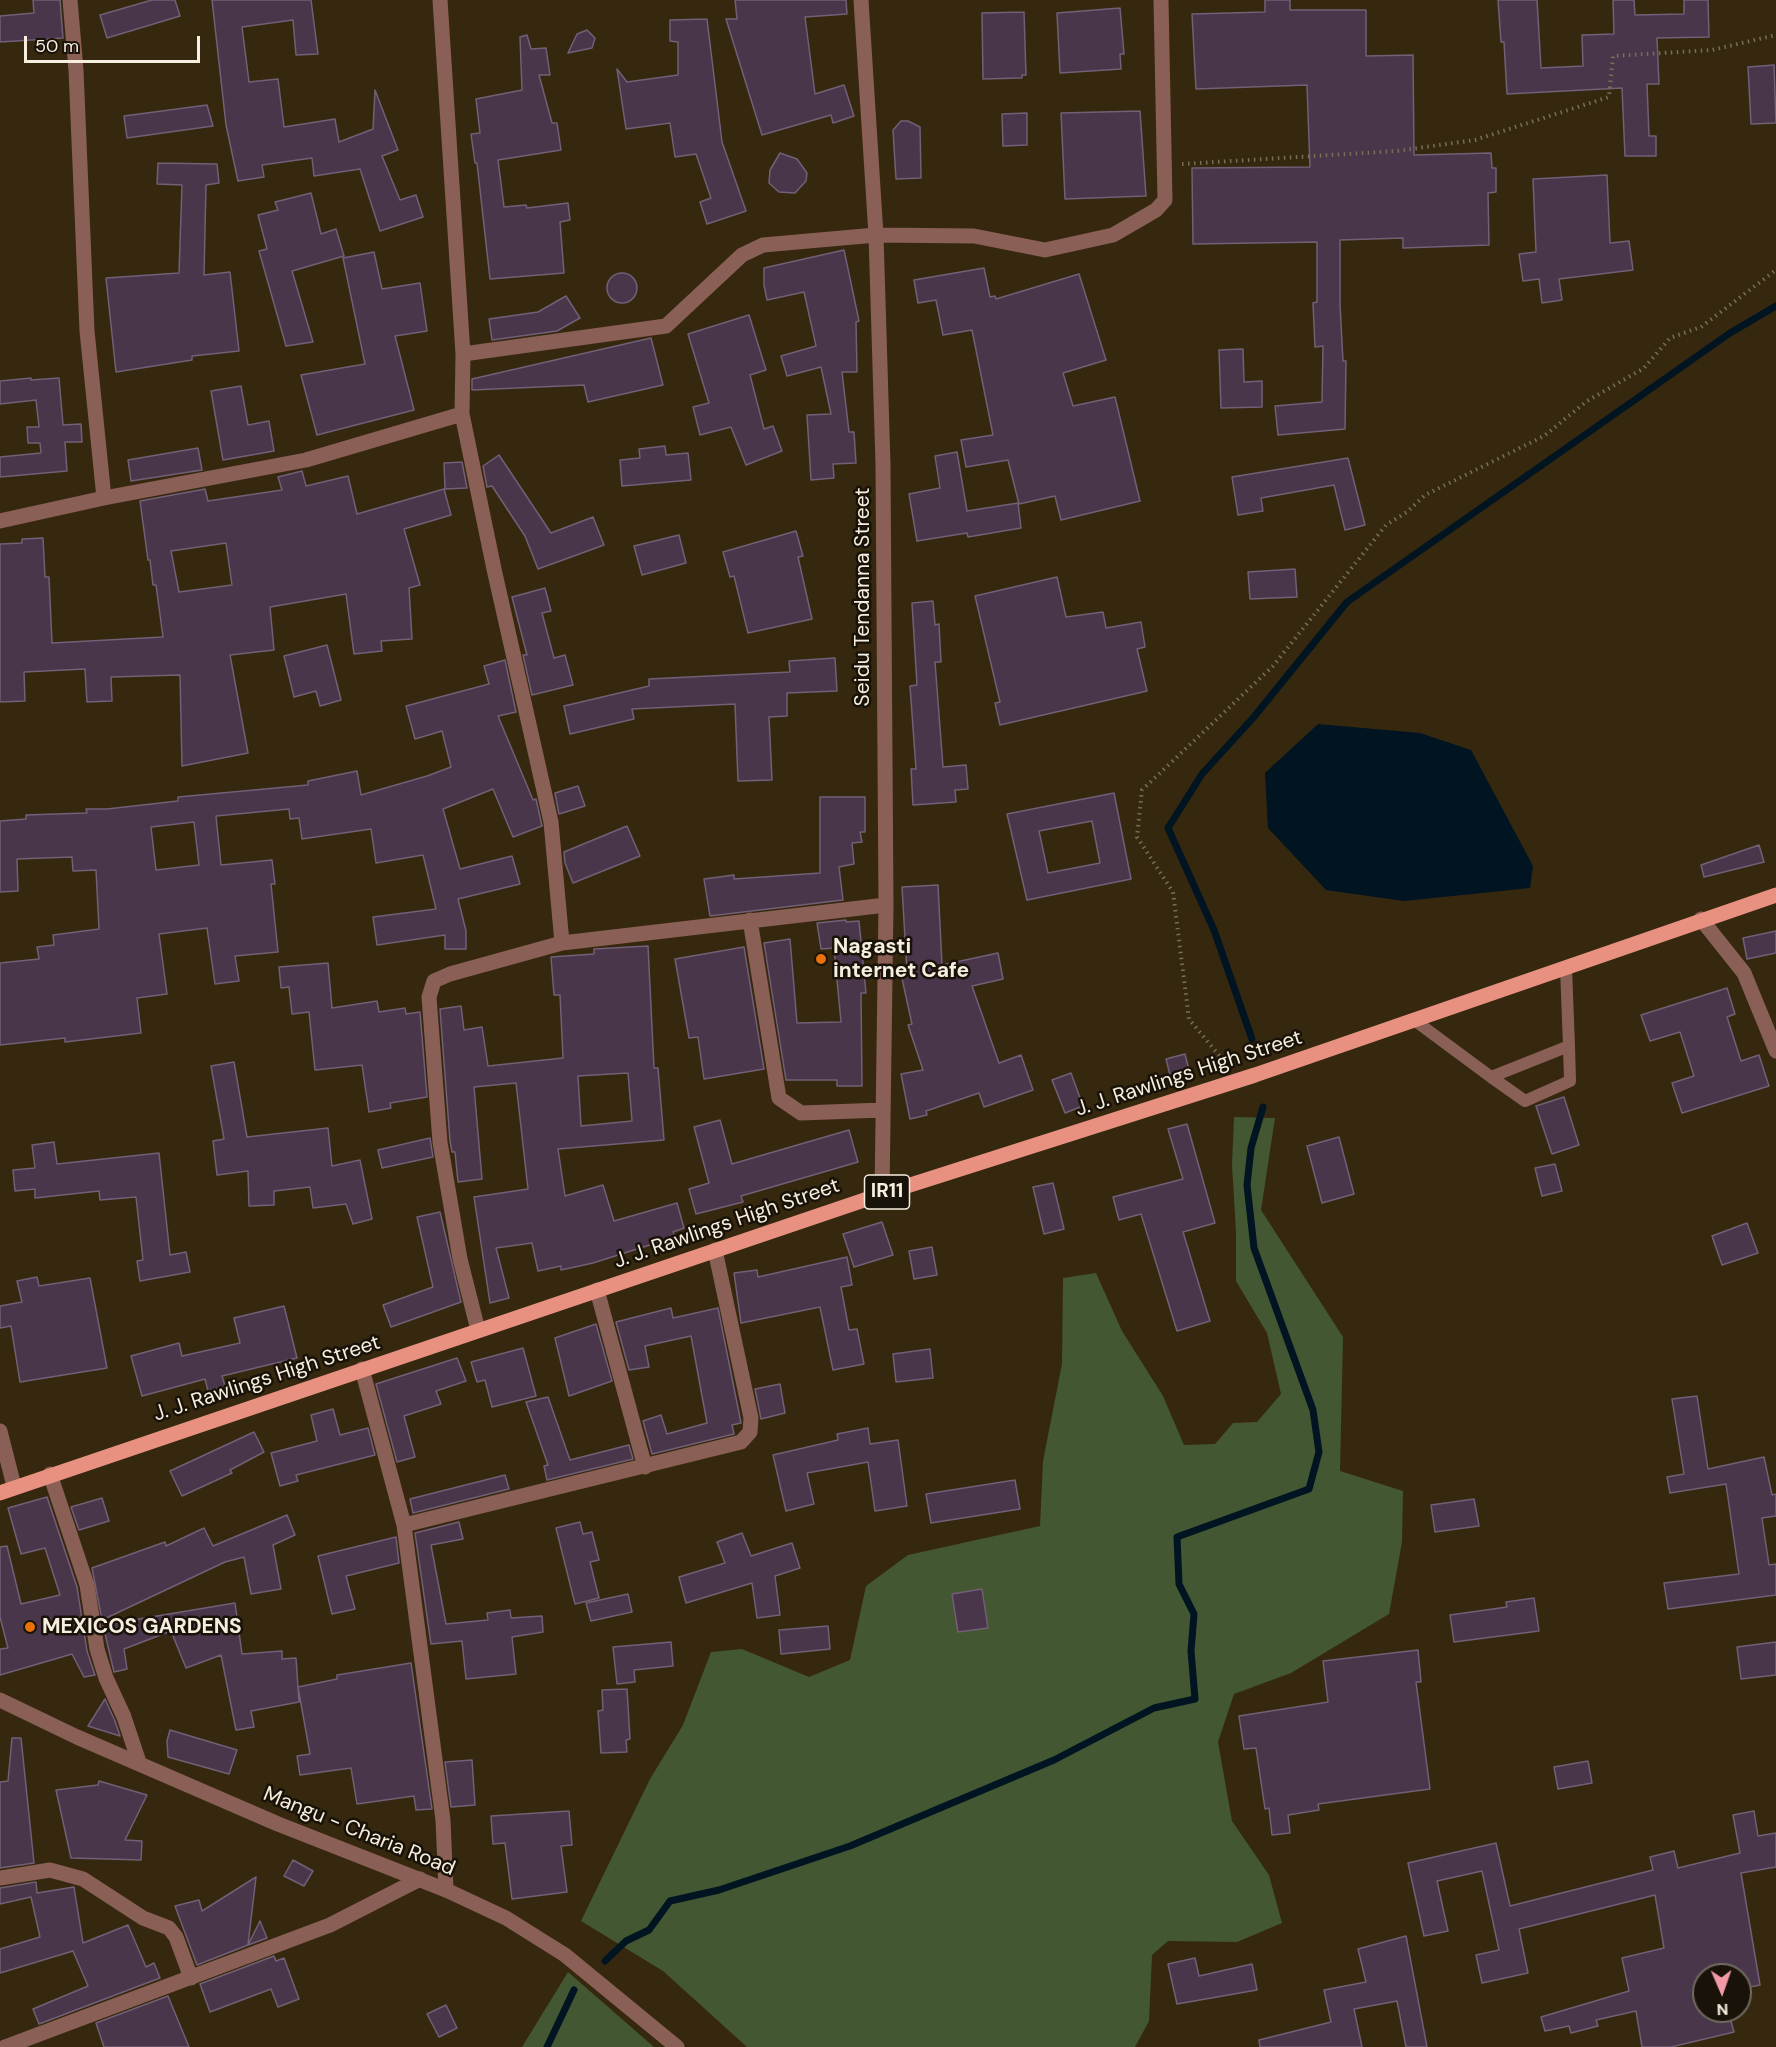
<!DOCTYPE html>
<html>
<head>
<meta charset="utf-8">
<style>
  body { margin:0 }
  #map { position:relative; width:1776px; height:2047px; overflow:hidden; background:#35280f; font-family:"DM Sans",sans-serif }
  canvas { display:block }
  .north { position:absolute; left:1692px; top:1963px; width:60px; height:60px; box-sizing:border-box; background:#181208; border:2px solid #716a5e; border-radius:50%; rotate:178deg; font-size:16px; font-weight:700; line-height:24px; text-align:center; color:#f6eedf }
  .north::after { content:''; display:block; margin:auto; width:21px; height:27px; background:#f49aa7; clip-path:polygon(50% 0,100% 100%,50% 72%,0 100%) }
  .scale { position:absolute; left:24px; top:36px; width:176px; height:27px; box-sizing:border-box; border:3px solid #f6eedf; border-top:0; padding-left:8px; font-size:18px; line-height:21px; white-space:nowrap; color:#f6eedf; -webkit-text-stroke:4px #181208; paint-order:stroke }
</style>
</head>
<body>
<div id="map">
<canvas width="1776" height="2047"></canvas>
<div class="north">N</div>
<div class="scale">50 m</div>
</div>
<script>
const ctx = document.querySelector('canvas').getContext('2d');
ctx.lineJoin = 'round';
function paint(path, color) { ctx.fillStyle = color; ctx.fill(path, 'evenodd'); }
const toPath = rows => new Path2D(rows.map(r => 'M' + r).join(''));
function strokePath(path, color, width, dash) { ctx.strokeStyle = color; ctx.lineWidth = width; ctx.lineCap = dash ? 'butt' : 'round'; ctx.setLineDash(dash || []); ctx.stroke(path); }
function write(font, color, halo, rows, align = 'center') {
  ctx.font = font + ' "DM Sans",sans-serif'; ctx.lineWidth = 5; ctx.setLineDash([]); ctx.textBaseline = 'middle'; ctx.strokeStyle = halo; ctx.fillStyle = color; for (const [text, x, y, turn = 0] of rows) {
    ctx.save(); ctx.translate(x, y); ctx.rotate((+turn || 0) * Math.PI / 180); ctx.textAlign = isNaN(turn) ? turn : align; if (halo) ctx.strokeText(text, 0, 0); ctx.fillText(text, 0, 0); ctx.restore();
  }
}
paint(toPath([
  [1234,1117,1275,1118,1261,1210,1343,1337,1340,1471,1403,1491,1402,1542,1389,1614,1291,1673,1234,1694,1218,1742,1232,1821,1269,1875,1282,1923,1237,1942,1168,1941,1152,1955,1149,2021,1135,2047,747,2047,663,1971,581,1921,650,1779,683,1725,711,1652,742,1649,809,1677,850,1660,866,1586,908,1555,1040,1526,1043,1461,1062,1364,1063,1278,1096,1273,1122,1331,1163,1396,1184,1445,1215,1444,1233,1423,1257,1422,1281,1394,1267,1333,1236,1281,1236,1232,1232,1165],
  [568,1972,654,2047,522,2047]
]), '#435733');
paint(toPath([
  [1318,724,1420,733,1471,750,1533,866,1530,888,1404,901,1326,890,1268,828,1265,773]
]), '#001421');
strokePath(toPath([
  [1252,1039,1214,930,1168,828,1202,774,1253,718,1347,602,1730,333,1776,306],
  [605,1961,626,1941,649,1930,670,1901,719,1890,850,1846,1054,1760,1154,1708,1195,1699,1191,1651,1194,1614,1179,1584,1177,1537,1309,1489,1319,1452,1313,1410,1254,1248,1247,1185,1251,1148,1263,1107],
  [547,2047,574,1990]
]), '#001421', 7);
const building = toPath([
  [33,0,60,0,63,38,0,42,0,16,34,13,33,0],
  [152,0,175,0,180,16,107,38,100,15,152,0],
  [212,0,311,0,318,54,296,55,293,20,242,27,249,82,278,79,284,127,335,119,339,142,373,129,375,90,398,150,382,156,400,200,416,195,423,217,380,231,360,169,314,176,312,158,262,165,264,177,238,181,226,125,212,0],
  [735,0,846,0,847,14,805,17,815,94,844,85,854,116,833,123,831,115,762,135,726,19,737,19,735,0],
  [1265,0,1290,0,1290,10,1366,10,1366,56,1413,55,1414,155,1491,153,1492,168,1496,168,1496,192,1488,193,1489,245,1403,248,1403,238,1340,240,1340,305,1343,361,1346,361,1345,429,1278,435,1275,406,1322,402,1323,346,1315,347,1313,303,1317,302,1317,242,1193,244,1192,168,1310,167,1307,85,1196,89,1192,14,1265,12,1265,0],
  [1498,0,1537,0,1541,68,1583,66,1582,35,1614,34,1613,0,1634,0,1635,15,1684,14,1684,0,1708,0,1709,37,1657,38,1659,84,1647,84,1649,136,1656,136,1656,156,1625,156,1622,88,1507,94,1504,42,1501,42,1498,0],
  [1120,8,1124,54,1120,54,1121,69,1060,73,1057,13,1120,8],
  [1024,12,1026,75,1022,75,1022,78,983,79,982,13,1024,12],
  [707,19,722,142,746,211,707,224,700,202,711,198,696,154,675,157,670,123,626,129,617,69,627,82,678,75,678,42,670,41,670,20,707,19],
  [587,30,595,38,592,48,568,53,577,34,587,30],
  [527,35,531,49,546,48,550,75,539,75,552,123,557,123,561,150,498,160,504,207,526,205,527,208,568,203,570,220,560,222,564,273,490,279,477,163,475,163,471,134,480,133,476,99,522,90,520,37,527,35],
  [1774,65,1776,123,1751,124,1748,67,1774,65],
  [207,105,213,126,127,138,124,116,207,105],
  [1140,111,1146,196,1065,199,1061,113,1140,111],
  [1027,113,1027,145,1003,146,1002,114,1027,113],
  [901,121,908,121,920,127,921,178,896,179,893,130,901,121],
  [780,153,797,159,807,173,806,181,795,193,779,192,769,183,770,170,780,153],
  [158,163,217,164,219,183,206,185,204,275,230,272,239,351,192,356,192,360,116,372,106,278,179,273,182,185,157,184,158,163],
  [1607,175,1610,243,1629,241,1633,270,1559,279,1562,300,1542,303,1539,279,1523,281,1519,254,1536,252,1533,179,1607,175],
  [311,193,321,234,336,229,344,256,292,271,313,342,286,346,259,251,267,249,258,215,278,210,275,202,311,193],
  [844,250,859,321,856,322,857,372,842,372,849,432,854,432,856,463,833,464,834,478,811,480,807,415,831,414,821,367,787,376,781,356,816,346,804,292,767,300,764,285,764,268,844,250],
  [374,252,382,289,420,283,427,331,395,336,414,410,317,435,301,375,365,364,343,258,374,252],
  [984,268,990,297,995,296,996,299,1079,274,1106,360,1063,373,1073,406,1115,397,1140,501,1061,520,1055,496,1019,504,1008,460,966,467,961,440,993,435,972,330,943,335,936,300,918,303,914,280,984,268],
  '607 288a15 15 0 1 1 30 0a15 15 0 1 1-30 0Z',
  [566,296,580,318,557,331,492,340,489,319,538,312,566,296],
  [749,315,766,370,750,375,764,429,773,426,782,451,746,465,731,427,700,435,693,407,709,403,688,334,749,315],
  [651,338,663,385,588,402,584,385,472,390,472,379,651,338],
  [1243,349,1244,382,1262,381,1262,407,1221,408,1219,350,1243,349],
  [31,378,31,380,59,378,63,425,81,424,82,442,65,442,67,471,0,477,0,457,41,453,40,443,28,443,27,427,39,427,36,400,0,404,0,381,31,378],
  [241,386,248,425,269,421,274,451,223,460,211,391,241,386],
  [665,446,666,455,688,453,691,480,622,486,620,460,640,458,639,449,665,446],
  [198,448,202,470,131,481,128,460,198,448],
  [957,452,967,511,1018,503,1021,528,968,537,967,533,917,541,909,494,940,488,935,456,957,452],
  [499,455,551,533,593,517,604,545,538,569,525,536,492,486,487,487,483,466,499,455],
  [1348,458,1365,525,1345,530,1334,485,1261,498,1263,511,1238,515,1232,477,1348,458],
  [462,462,467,488,445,489,444,463,462,462],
  [302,471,306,486,348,476,357,514,444,489,451,515,404,529,420,585,409,588,412,639,381,641,382,651,354,654,346,594,270,607,274,650,230,655,248,753,182,766,180,675,111,677,112,701,87,702,85,669,24,672,25,701,0,702,0,544,22,543,22,539,43,538,45,577,49,577,52,643,163,637,156,585,153,585,150,560,148,560,140,501,205,489,208,501,282,490,278,477,302,471],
  [226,543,232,585,179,592,171,551,226,543],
  [796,531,803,556,798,557,812,619,748,633,734,576,730,577,723,552,796,531],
  [679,535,686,563,642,575,634,546,679,535],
  [1295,569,1297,597,1250,599,1248,572,1295,569],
  [1057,577,1066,617,1103,612,1106,628,1141,622,1145,647,1137,649,1147,691,1000,725,995,703,1000,702,975,596,1057,577],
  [545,588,551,611,542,613,554,658,565,655,573,685,532,695,523,655,527,655,512,597,545,588],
  [933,601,935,625,939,624,941,662,935,662,943,767,966,765,968,789,955,790,956,802,913,805,911,769,916,769,910,686,917,685,912,603,933,601],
  [327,645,341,700,320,706,316,691,294,697,284,656,327,645],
  [835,658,837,691,787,693,787,716,769,717,772,780,738,781,735,704,632,709,634,719,570,734,564,706,649,686,649,679,790,672,789,661,835,658],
  [505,660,516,712,498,716,533,800,536,799,542,826,513,837,493,789,443,809,460,869,512,856,520,884,458,899,466,931,466,949,445,949,445,935,377,945,373,917,436,909,423,855,376,863,371,829,302,839,299,818,290,819,289,809,216,816,221,865,272,860,275,884,271,884,278,952,235,956,239,981,215,984,207,928,159,934,167,994,137,998,141,1033,65,1042,65,1038,0,1045,0,963,39,959,37,947,54,945,53,935,99,929,96,870,73,871,72,857,17,859,18,891,0,892,0,821,26,819,26,815,87,813,86,809,107,809,178,801,178,797,308,785,308,781,357,771,361,795,427,776,451,767,442,731,415,739,406,706,489,684,484,666,505,660],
  [194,822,199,865,156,870,151,827,194,822],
  [578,786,585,806,559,814,555,793,578,786],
  [1114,793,1131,879,1027,900,1007,814,1114,793],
  [1092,821,1100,863,1048,873,1039,831,1092,821],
  [820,797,865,797,865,832,860,832,862,842,852,843,854,864,839,867,843,900,710,916,704,879,734,875,734,879,820,873,820,797],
  [627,826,640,856,573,883,565,863,564,852,627,826],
  [1759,845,1764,862,1704,877,1701,865,1759,845],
  [938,885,942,965,998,953,1003,979,972,986,999,1063,1021,1055,1033,1090,984,1107,979,1093,926,1111,927,1115,910,1119,901,1074,923,1070,908,1025,912,1024,901,974,907,972,902,887,938,885],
  [846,920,846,922,859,921,866,993,861,993,862,1086,837,1086,837,1080,786,1080,764,943,790,939,797,1023,841,1022,834,948,821,949,817,923,846,920],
  [1776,931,1776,953,1747,959,1743,938,1776,931],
  [648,946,654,1068,658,1068,664,1140,558,1149,565,1196,603,1185,614,1221,677,1203,684,1228,673,1232,675,1237,593,1263,561,1270,561,1266,538,1271,532,1243,496,1248,509,1298,490,1303,474,1197,528,1189,516,1083,474,1087,482,1179,458,1182,455,1152,452,1152,450,1141,440,1009,461,1006,464,1030,482,1027,488,1066,563,1058,560,995,554,995,551,957,594,954,594,949,648,946],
  [628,1073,632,1121,581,1126,578,1076,628,1073],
  [744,947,764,1069,704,1079,698,1037,689,1038,675,959,744,947],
  [328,963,332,1008,377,1001,379,1012,405,1008,406,1014,420,1012,427,1097,390,1103,391,1108,369,1112,362,1065,315,1070,309,1012,292,1014,289,987,281,988,279,967,328,963],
  [1727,988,1735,1014,1727,1017,1741,1061,1759,1055,1769,1086,1682,1113,1672,1083,1694,1076,1680,1032,1650,1041,1641,1015,1727,988],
  [1185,1054,1190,1074,1171,1079,1166,1059,1185,1054],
  [234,1062,247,1137,328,1128,332,1166,360,1160,372,1219,353,1224,346,1204,313,1208,310,1187,274,1191,274,1205,249,1206,248,1171,217,1175,213,1141,224,1139,211,1066,234,1062],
  [1071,1073,1083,1106,1065,1113,1052,1080,1071,1073],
  [1564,1097,1579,1145,1552,1154,1536,1106,1564,1097],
  [720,1120,732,1164,849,1130,858,1162,741,1196,743,1202,696,1214,689,1189,709,1183,694,1127,720,1120],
  [1187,1124,1215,1223,1183,1232,1210,1321,1177,1331,1141,1214,1119,1220,1113,1197,1183,1179,1168,1129,1187,1124],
  [1339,1137,1354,1194,1322,1203,1307,1146,1339,1137],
  [430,1138,433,1157,382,1168,378,1150,430,1138],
  [54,1142,57,1164,159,1153,170,1255,186,1252,190,1272,140,1281,137,1261,143,1260,136,1197,100,1200,99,1191,35,1198,35,1189,15,1191,13,1170,35,1168,32,1145,54,1142],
  [1555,1164,1562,1191,1542,1196,1535,1168,1555,1164],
  [1053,1183,1064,1229,1044,1234,1033,1187,1053,1183],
  [440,1212,461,1302,391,1327,383,1305,433,1287,417,1217,440,1212],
  [882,1222,893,1255,854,1267,843,1234,882,1222],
  [1747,1223,1758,1253,1722,1265,1712,1236,1747,1223],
  [932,1247,937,1275,914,1279,909,1251,932,1247],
  [847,1257,852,1285,841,1287,849,1330,857,1329,864,1364,833,1370,820,1307,741,1323,734,1273,757,1270,758,1277,847,1257],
  [37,1277,39,1286,90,1278,107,1368,20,1382,11,1326,0,1328,0,1306,22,1302,17,1281,37,1277],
  [284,1306,297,1358,222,1376,225,1386,208,1391,205,1379,142,1396,131,1356,179,1343,182,1356,240,1343,234,1318,284,1306],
  [671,1308,673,1318,718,1308,741,1423,732,1425,734,1434,652,1454,643,1421,661,1415,667,1434,707,1423,691,1336,645,1346,649,1367,629,1370,616,1322,671,1308],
  [596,1324,612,1381,569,1396,555,1338,596,1324],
  [523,1348,536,1396,492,1407,485,1380,477,1382,471,1362,523,1348],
  [930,1349,933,1378,896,1382,893,1354,930,1349],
  [457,1358,466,1381,436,1391,441,1404,404,1416,415,1457,397,1462,376,1384,457,1358],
  [780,1384,785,1413,761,1419,755,1389,780,1384],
  [1697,1396,1708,1469,1764,1457,1772,1495,1776,1494,1776,1516,1762,1518,1769,1565,1776,1564,1776,1595,1668,1609,1664,1583,1739,1574,1726,1484,1670,1493,1667,1477,1684,1474,1672,1399,1697,1396],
  [548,1397,570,1460,629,1445,633,1459,547,1480,544,1466,548,1465,526,1402,548,1397],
  [333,1409,340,1435,368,1428,375,1455,296,1475,298,1481,280,1486,271,1453,317,1441,311,1415,333,1409],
  [868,1428,870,1444,898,1440,907,1506,875,1511,868,1462,807,1473,814,1504,786,1511,773,1455,838,1440,837,1434,868,1428],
  [254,1432,264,1452,230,1470,232,1473,182,1496,170,1471,254,1432],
  [505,1475,509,1489,413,1513,410,1499,505,1475],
  [1015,1480,1020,1509,931,1523,926,1494,1015,1480],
  [47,1497,77,1587,87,1651,95,1675,84,1677,72,1654,0,1675,0,1649,8,1648,0,1617,0,1547,7,1546,21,1604,60,1595,45,1548,21,1554,8,1508,47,1497],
  [102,1498,109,1521,79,1530,71,1507,102,1498],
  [1474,1499,1479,1526,1435,1532,1431,1505,1474,1499],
  [287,1515,295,1535,273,1545,281,1589,251,1594,244,1557,225,1562,102,1620,92,1568,165,1542,166,1546,204,1528,213,1546,287,1515],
  [459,1522,463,1539,431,1545,446,1624,488,1620,487,1613,510,1610,511,1618,542,1616,543,1632,512,1637,516,1674,466,1679,462,1641,431,1644,415,1533,459,1522],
  [580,1522,583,1534,592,1532,599,1560,590,1562,599,1598,575,1604,556,1528,580,1522],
  [742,1533,751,1556,792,1543,800,1568,775,1576,780,1615,757,1618,752,1583,686,1603,679,1577,725,1563,717,1542,742,1533],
  [396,1537,399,1563,346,1576,355,1609,332,1614,318,1556,396,1537],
  [982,1589,988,1628,958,1632,952,1594,982,1589],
  [628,1594,632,1612,591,1621,586,1603,628,1594],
  [1534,1598,1539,1631,1454,1642,1450,1615,1507,1607,1506,1602,1534,1598],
  [235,1603,242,1654,282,1651,282,1659,296,1658,299,1702,251,1711,254,1727,236,1730,221,1655,186,1668,171,1631,124,1649,127,1669,114,1672,103,1625,235,1603],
  [828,1626,830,1649,781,1654,779,1630,828,1626],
  [671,1642,673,1666,634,1670,635,1682,617,1684,613,1647,671,1642],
  [1776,1642,1776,1675,1741,1679,1737,1647,1776,1642],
  [1418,1650,1421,1682,1416,1682,1430,1789,1318,1804,1319,1810,1288,1815,1290,1833,1272,1835,1269,1808,1265,1809,1256,1748,1244,1749,1239,1716,1328,1702,1323,1661,1418,1650],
  [411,1663,432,1809,416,1810,414,1796,357,1804,351,1768,300,1775,297,1756,310,1754,298,1687,337,1679,337,1675,411,1663],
  [627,1689,630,1739,626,1740,627,1752,601,1753,598,1711,603,1710,602,1690,627,1689],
  [105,1699,115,1721,120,1736,88,1726,105,1699],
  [170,1730,237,1750,229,1774,168,1757,167,1741,170,1730],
  [12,1738,21,1738,34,1863,0,1868,0,1782,8,1781,12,1738],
  [472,1760,475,1805,451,1807,445,1762,472,1760],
  [1588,1761,1592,1783,1558,1789,1554,1767,1588,1761],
  [99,1781,147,1795,125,1840,142,1841,141,1860,71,1858,56,1790,98,1785,99,1781],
  [569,1811,572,1845,561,1846,567,1892,512,1899,505,1843,493,1844,491,1816,569,1811],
  [1754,1811,1758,1836,1776,1833,1776,1867,1741,1873,1760,1985,1740,1989,1740,1975,1704,1975,1704,2011,1728,2011,1734,2032,1671,2047,1642,2047,1636,2011,1596,2020,1598,2026,1571,2033,1569,2026,1545,2031,1541,2017,1629,1991,1622,1958,1664,1948,1655,1895,1519,1929,1528,1973,1482,1983,1476,1955,1499,1950,1482,1871,1437,1881,1448,1931,1424,1936,1408,1863,1496,1843,1510,1906,1653,1870,1650,1857,1674,1851,1678,1868,1740,1853,1733,1815,1754,1811],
  [293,1860,313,1871,304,1886,284,1876,293,1860],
  [256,1877,248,1945,197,1965,175,1906,199,1900,202,1911,256,1877],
  [36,1882,37,1893,74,1887,83,1943,128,1925,146,1967,154,1963,160,1978,39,2024,33,2009,88,1986,73,1951,0,1973,0,1949,40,1937,31,1897,0,1904,0,1888,36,1882],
  [260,1921,267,1938,248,1945,260,1921],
  [1406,1936,1427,2047,1406,2047,1397,2001,1354,2009,1362,2047,1260,2047,1259,2040,1331,2022,1324,1990,1366,1982,1358,1949,1406,1936],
  [274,1956,276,1961,284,1958,299,1999,278,2007,271,1989,210,2012,200,1984,274,1956],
  [1195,1958,1199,1976,1252,1964,1257,1990,1177,2004,1168,1964,1195,1958],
  [168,1996,189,2047,104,2047,96,2023,168,1996],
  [446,2005,457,2028,439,2037,427,2014,446,2005]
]);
paint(building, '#49364b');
strokePath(building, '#735f76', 1.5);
strokePath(toPath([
  [1182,164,1397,151,1475,140,1609,97,1613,56,1712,50,1776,35],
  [1227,1065,1189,1019,1173,892,1137,837,1142,790,1273,666,1386,525,1407,512,1425,495,1544,436,1587,401,1644,368,1670,338,1701,327,1776,270]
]), '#796e58', 4, [1.5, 4.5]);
strokePath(toPath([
  [1414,1020,1491,1077,1569,1046,1566,968],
  [1491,1077,1525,1101,1570,1081,1569,1046]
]), '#8a5f56', 12);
strokePath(toPath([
  [70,0,76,70,87,331,104,498],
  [440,0,463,354],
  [861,0,876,235,883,464,886,905,882,1194],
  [0,521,104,498,306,460,462,414],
  [1701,919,1744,973,1776,1051],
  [750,920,779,1098,801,1113,883,1110],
  [562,943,551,822,494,569,462,414,463,354,666,326,742,255,763,245,876,235,974,236,1045,250,1113,235,1156,210,1165,200,1161,0],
  [597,1290,645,1467],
  [478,1330,460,1259,440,1142,429,997,434,981,450,974,562,943,886,905],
  [362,1369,404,1525,443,1820,446,1890],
  [0,1431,14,1486],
  [50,1474,87,1585,97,1649,106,1678,124,1717,139,1762],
  [404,1525,741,1442,750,1432,751,1418,715,1250],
  [0,1878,50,1870,83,1879,143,1918,169,1928,176,1937,191,1978],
  [5,2047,330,1925,420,1879]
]), '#8a5f56', 15);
strokePath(toPath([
  [0,1700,77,1737,278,1824,446,1890,506,1918,565,1955,677,2047]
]), '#8a5f56', 15);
strokePath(toPath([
  [0,1493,882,1194,1255,1075,1776,895]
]), '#e99180', 15);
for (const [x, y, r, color] of [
  [821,959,6,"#e8710a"],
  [30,1627,6,"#e8710a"]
]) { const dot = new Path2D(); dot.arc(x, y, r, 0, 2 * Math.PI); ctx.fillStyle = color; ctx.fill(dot); strokePath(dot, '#181208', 2); }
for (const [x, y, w] of [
  [887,1192,45]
]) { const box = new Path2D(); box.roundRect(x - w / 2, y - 17, w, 34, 4.5); ctx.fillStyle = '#181208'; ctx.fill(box); strokePath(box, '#f6eedf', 1.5); }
write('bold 20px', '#f6eedf', null, [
  ["IR11",887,1192]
]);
write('21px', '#f6eedf', '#181208', [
  ["Seidu Tendanna Street",863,597,-90],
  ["J. J. Rawlings High Street",1189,1074,-18],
  ["J. J. Rawlings High Street",727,1224,-19],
  ["J. J. Rawlings High Street",267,1379,-18],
  ["Mangu - Charia Road",359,1832,22]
]);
write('bold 21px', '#f6eedf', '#181208', [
  ["Nagasti",833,947],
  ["internet Cafe",833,971],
  ["MEXICOS GARDENS",42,1627]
], 'left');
</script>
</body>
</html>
